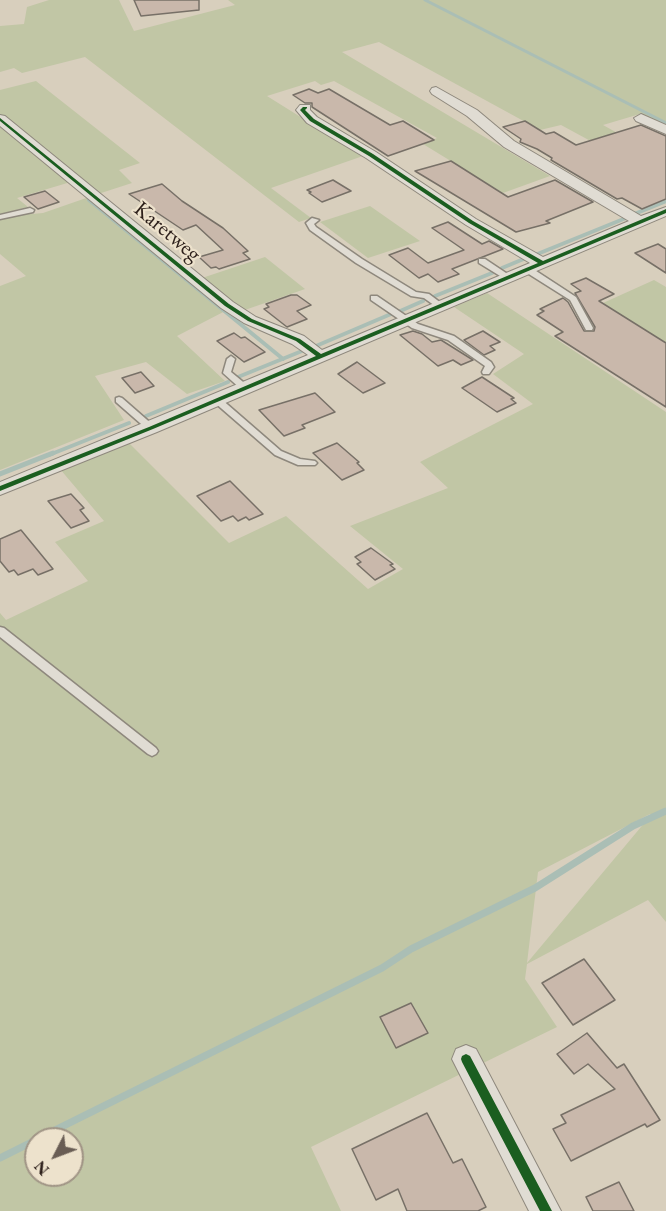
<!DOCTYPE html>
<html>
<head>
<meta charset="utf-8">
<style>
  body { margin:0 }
  #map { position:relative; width:666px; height:1211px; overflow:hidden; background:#d8cfbd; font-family:"EB Garamond",serif }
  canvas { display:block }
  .north { position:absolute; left:24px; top:1127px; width:60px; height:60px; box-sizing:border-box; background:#ede2cc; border:2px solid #a09485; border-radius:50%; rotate:228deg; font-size:16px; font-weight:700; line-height:24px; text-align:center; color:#2d201b }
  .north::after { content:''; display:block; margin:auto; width:21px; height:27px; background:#695d54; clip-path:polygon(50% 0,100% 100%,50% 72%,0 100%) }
</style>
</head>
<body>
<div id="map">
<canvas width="666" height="1211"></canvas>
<div class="north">N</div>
</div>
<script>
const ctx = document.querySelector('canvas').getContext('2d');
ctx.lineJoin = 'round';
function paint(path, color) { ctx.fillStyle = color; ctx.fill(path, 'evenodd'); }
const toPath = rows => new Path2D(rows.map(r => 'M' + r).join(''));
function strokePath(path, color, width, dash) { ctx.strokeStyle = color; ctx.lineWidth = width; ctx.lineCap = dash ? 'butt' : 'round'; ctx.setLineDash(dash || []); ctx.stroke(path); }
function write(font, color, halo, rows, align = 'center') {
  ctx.font = font + ' "EB Garamond",serif'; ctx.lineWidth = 4.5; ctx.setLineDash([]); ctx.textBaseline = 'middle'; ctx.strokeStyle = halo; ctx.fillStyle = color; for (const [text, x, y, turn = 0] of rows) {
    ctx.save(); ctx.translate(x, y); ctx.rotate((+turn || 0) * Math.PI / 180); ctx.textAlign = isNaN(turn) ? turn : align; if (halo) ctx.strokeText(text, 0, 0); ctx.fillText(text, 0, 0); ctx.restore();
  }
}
paint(toPath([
  [49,0,119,0,134,31,235,5,228,0,666,0,666,127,640,114,603,125,666,160,646,171,561,125,540,130,379,42,342,52,550,176,503,193,423,144,437,138,334,81,321,85,315,81,267,96,363,156,271,188,311,218,299,222,85,57,22,73,14,68,0,72,0,26,24,24,27,7],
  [36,81,140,163,119,170,132,183,98,194,0,116,0,90],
  [0,122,74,181,17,198,28,207,0,214],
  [92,196,229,309,177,336,225,381,187,394,146,362,95,376,124,420,0,470,0,286,26,276,0,254,0,218,30,211,32,214,43,213],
  [370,206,420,241,368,258,320,222],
  [265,257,305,289,242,311,199,279],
  [654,280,666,287,666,344,603,303],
  [487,293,666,412,666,922,648,900,527,964,525,979,557,1027,311,1147,341,1211,0,1211,0,613,6,620,88,581,55,542,104,521,60,469,128,442,229,543,286,516,368,589,403,569,350,526,448,488,420,462,533,404,493,374,524,354,454,307],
  [650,814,651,815,527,963,538,872],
  [36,1139,72,1139,72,1175,36,1175]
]), '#c1c6a5');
strokePath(toPath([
  [425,0,666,123]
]), '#aabeb5', 3);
strokePath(toPath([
  [89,200,283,359],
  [632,215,666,201],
  [535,255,626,218],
  [502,268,526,258],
  [435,296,492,273],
  [398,312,423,301],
  [316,346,391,314],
  [238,377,302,351],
  [146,416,228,382],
  [49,455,129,423]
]), '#aabeb5', 4);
strokePath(toPath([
  [0,474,53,453]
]), '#aabeb5', 5);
strokePath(toPath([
  [37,1139,382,968,411,949,535,888,633,826,666,811],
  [0,1158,36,1140]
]), '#aabeb5', 7);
const building = toPath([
  [134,0,199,0,199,10,141,16,134,0],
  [309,89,318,93,329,89,390,125,403,121,434,140,388,156,312,107,312,103,305,103,293,95,309,89],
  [525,121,546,134,554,132,576,145,641,125,666,136,666,199,642,209,622,198,617,199,551,160,552,158,537,149,520,142,521,139,503,127,525,121],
  [451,161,508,197,555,180,593,202,546,221,550,223,516,232,415,171,451,161],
  [333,180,351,191,322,202,309,193,311,192,307,190,333,180],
  [162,184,182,201,223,228,248,251,243,253,250,259,219,269,216,267,211,268,199,257,223,250,196,225,183,230,129,194,162,184],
  [45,191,59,202,38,209,24,197,45,191],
  [448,222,482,244,489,241,503,249,452,269,459,274,438,282,428,274,419,278,389,255,408,248,428,263,464,250,432,228,448,222],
  [658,244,666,249,666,273,635,253,658,244],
  [586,278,614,294,599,301,666,343,666,407,555,336,563,332,537,315,544,311,540,309,563,298,568,302,584,331,594,331,595,327,575,293,581,291,571,284,586,278],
  [291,295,297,295,311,305,297,311,307,319,287,327,264,309,269,307,266,304,291,295],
  [413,331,422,334,432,342,441,340,473,360,461,365,453,360,438,366,400,335,413,331],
  [483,331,500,342,490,346,495,350,484,355,464,340,483,331],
  [234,333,241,338,245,337,265,352,244,362,217,341,234,333],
  [357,362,385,383,363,393,338,374,357,362],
  [141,372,154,386,135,393,122,378,141,372],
  [482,377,514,398,511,399,516,403,497,412,462,388,482,377],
  [315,393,335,412,302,425,305,428,284,436,259,410,315,393],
  [337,443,359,462,357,463,364,470,342,480,313,453,337,443],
  [230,481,263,514,249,520,246,517,238,521,233,516,221,521,197,496,230,481],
  [71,494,84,508,80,510,89,521,71,528,48,501,71,494],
  [21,530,53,569,38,575,33,569,18,575,14,570,9,572,0,561,0,539,21,530],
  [371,548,393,564,390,565,395,569,375,580,357,564,361,562,355,557,371,548],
  [584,959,615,1000,573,1025,542,983,584,959],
  [411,1003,428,1033,396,1048,380,1017,411,1003],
  [587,1033,617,1068,624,1064,660,1120,647,1127,645,1124,571,1161,553,1129,566,1123,561,1115,615,1089,588,1064,574,1074,557,1054,587,1033],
  [427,1113,453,1163,462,1159,486,1207,478,1211,407,1211,398,1189,376,1200,352,1149,427,1113],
  [619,1182,634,1211,593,1211,586,1197,619,1182]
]);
paint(building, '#c9b8ab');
strokePath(building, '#777067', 1.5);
const lane = toPath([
  [30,208,34,210,33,212,0,219,0,215,30,208],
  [312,218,319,220,314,224,316,227,362,259,416,292,429,294,445,306,441,308,438,308,424,298,411,296,356,263,310,230,306,223,312,218],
  [479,259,485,259,512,277,508,279,505,279,479,263,479,259],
  [524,267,530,267,576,297,593,328,592,330,586,330,570,300,524,271,524,267],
  [371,296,377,296,418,324,454,336,491,362,494,367,489,374,483,374,482,372,485,366,448,340,412,328,371,300,371,296],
  [231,356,235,359,231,372,248,386,248,390,242,390,223,373,227,359,231,356],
  [119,397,122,398,154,426,156,428,154,430,148,430,116,402,116,398,119,397],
  [217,397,220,398,281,451,300,459,315,461,317,463,315,465,298,465,275,455,214,402,213,400,217,397],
  [0,627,4,628,156,748,158,751,156,754,152,756,148,754,0,637,0,627]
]);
const street = toPath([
  [436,87,477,110,514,141,641,216,666,207,666,216,157,432,0,495,0,482,308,355,292,344,244,323,221,308,0,126,0,115,5,116,233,302,256,317,304,336,322,350,530,263,466,225,366,158,307,123,296,110,300,105,310,105,310,110,317,117,376,152,476,219,543,257,629,221,504,147,467,116,432,94,430,91,432,88,436,87],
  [641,114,666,125,666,134,636,121,634,118,641,114],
  [466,1045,476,1049,561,1211,529,1211,452,1059,456,1049,466,1045]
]);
strokePath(lane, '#8e887d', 3);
strokePath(street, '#8e887d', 2);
paint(lane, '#e0dcd3');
paint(street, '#e0dcd3');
paint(toPath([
  [303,107,307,107,307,108,305,110,314,119,373,154,473,221,543,261,664,210,666,209,666,213,153,429,0,491,0,486,149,427,316,356,296,341,248,321,225,306,0,121,0,118,229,304,252,319,300,339,321,354,538,263,469,223,369,156,310,121,300,110,303,107],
  [466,1054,470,1056,552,1211,540,1211,462,1062,461,1059,462,1056,466,1054]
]), '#1b5e20');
write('22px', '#2d201b', '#ede2cc', [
  ["Karetweg",167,232,40]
]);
</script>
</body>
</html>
